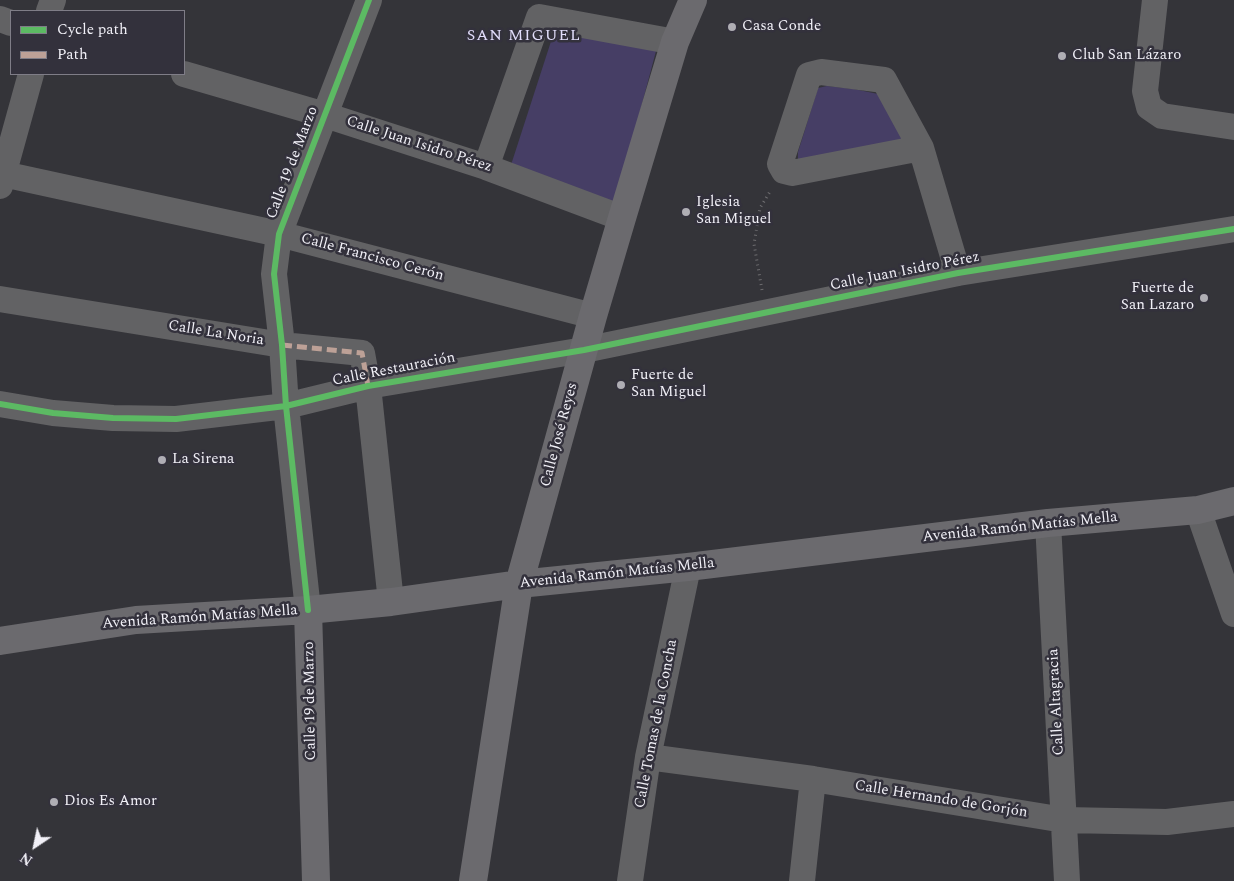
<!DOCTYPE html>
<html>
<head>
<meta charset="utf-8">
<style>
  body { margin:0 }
  #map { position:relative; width:1234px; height:881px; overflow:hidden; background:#343439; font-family:Spectral,serif }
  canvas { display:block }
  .legend { position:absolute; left:10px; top:10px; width:175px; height:65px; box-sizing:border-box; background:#33313c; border:1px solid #7f7d87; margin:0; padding:6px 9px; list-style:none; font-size:15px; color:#f1f0f7 }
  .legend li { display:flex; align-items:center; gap:10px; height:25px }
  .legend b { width:25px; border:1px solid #7f7d87 }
  .north { position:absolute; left:10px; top:821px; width:50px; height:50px; -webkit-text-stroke:4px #33313c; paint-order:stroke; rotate:214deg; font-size:14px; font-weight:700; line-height:20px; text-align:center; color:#f1f0f7 }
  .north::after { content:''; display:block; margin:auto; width:18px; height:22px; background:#f1f0f7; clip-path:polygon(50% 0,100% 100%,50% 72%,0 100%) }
</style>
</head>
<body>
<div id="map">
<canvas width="1234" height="881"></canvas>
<ul class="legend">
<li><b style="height:6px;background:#5cba63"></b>Cycle path</li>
<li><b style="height:6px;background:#bda197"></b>Path</li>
</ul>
<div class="north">N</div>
</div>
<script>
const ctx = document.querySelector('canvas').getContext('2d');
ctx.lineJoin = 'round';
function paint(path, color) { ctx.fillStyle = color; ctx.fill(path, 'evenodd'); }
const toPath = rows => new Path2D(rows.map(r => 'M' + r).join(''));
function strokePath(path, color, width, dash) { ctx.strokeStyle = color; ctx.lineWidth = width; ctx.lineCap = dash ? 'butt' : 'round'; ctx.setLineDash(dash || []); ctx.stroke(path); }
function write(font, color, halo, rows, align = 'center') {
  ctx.font = font + ' Spectral,serif'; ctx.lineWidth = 5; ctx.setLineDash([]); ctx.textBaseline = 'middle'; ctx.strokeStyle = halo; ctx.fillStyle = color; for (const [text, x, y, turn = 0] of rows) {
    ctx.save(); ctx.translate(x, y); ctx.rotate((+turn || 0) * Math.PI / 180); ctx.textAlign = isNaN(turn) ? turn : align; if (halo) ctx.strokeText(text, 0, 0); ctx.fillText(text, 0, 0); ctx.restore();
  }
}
paint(toPath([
  [555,29,656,51,615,206,510,168],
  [827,86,854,89,878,94,907,145,798,160,798,152,818,88]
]), '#463e65');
strokePath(toPath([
  [762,290,754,244,760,208,771,190]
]), '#6d6c6f', 3, [1, 4]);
strokePath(toPath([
  [1155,0,1145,91,1149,107,1162,116,1234,127],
  [49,11,53,0],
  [0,19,11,23],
  [184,74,325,115,486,167,622,218],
  [921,148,792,173,784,171,780,164,809,75,821,72,884,80,921,148,958,273],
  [486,167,539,17,675,42],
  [3,174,279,234,593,316],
  [0,186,31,74],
  [0,299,282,345,362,353,368,386,391,602],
  [0,404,53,413,113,418,176,419,286,406,368,386,584,350,958,273,1234,229],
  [1198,510,1234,614],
  [1048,523,1067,881],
  [308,610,286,406,282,345,274,274,279,234,369,0],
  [648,757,813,779,1064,820,1167,822,1234,814],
  [630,881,648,757,688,567],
  [802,881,813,779]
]), '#626264', 26);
strokePath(toPath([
  [308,610,316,881],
  [0,641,136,620,308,610,391,602,519,584,688,567,1048,523,1198,510,1234,501],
  [473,881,519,584,593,316,622,218,675,42,693,0]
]), '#6b6a6e', 28);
strokePath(toPath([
  [282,345,362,353,368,386]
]), '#bda197', 5, [10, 5]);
strokePath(toPath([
  [0,404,53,413,113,418,176,419,286,406,368,386,584,350,958,273,1234,229],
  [308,610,286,406,282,345,274,274,279,234,369,0]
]), '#5cba63', 6);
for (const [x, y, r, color] of [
  [732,27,5,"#afaeb4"],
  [1062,56,5,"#afaeb4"],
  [686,212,5,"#afaeb4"],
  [1204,298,5,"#afaeb4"],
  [621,385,5,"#afaeb4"],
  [162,460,5,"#afaeb4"],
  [54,802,5,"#afaeb4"]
]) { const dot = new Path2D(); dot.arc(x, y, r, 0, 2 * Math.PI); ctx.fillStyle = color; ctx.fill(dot); strokePath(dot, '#33313c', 2); }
write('15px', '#f1f0f7', '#33313c', [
  ["Casa Conde",742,27],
  ["Club San Lázaro",1072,56],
  ["Iglesia",696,203],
  ["San Miguel",696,220],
  ["Fuerte de",1194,289,"right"],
  ["San Lazaro",1194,306,"right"],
  ["Fuerte de",631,376],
  ["San Miguel",631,393],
  ["La Sirena",172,460],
  ["Dios Es Amor",64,802]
], 'left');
write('15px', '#f1f0f7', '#33313c', [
  ["Calle Juan Isidro Pérez",419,145,18],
  ["Calle 19 de Marzo",293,163,-69],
  ["Calle Francisco Cerón",372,258,15],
  ["Calle Juan Isidro Pérez",905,272,-11],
  ["Calle La Noria",216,334,9],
  ["Calle Restauración",394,370,-11],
  ["Calle José Reyes",560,435,-75],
  ["Avenida Ramón Matías Mella",1020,528,-6],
  ["Avenida Ramón Matías Mella",617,574,-6],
  ["Avenida Ramón Matías Mella",200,618,-4],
  ["Calle 19 de Marzo",311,701,-91],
  ["Calle Altagracia",1057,702,-93],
  ["Calle Tomas de la Concha",657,724,-79],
  ["Calle Hernando de Gorjón",941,800,9]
]);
ctx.letterSpacing = '1px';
write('16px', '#e2defb', '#33313c', [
  ["SAN MIGUEL",524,37]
]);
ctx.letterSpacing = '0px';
</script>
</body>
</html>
